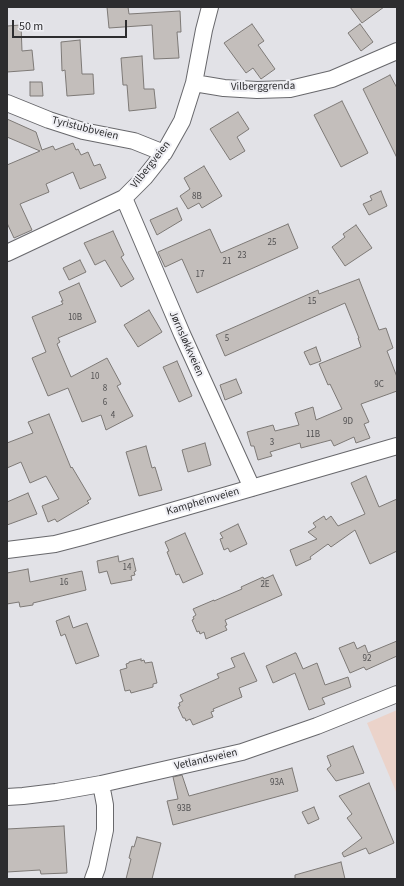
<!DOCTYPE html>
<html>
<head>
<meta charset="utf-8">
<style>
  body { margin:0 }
  #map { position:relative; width:404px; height:886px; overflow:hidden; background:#e2e2e7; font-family:"Source Sans 3",sans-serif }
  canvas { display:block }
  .frame { position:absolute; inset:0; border:8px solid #2d2d2f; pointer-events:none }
  .scale { position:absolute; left:12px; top:20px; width:115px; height:18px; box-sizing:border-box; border:2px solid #2d2d2f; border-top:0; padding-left:5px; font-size:12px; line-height:14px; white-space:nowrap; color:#2d2d2f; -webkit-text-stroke:3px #efeff4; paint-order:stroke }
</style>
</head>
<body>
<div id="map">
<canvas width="404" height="886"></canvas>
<div class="frame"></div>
<div class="scale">50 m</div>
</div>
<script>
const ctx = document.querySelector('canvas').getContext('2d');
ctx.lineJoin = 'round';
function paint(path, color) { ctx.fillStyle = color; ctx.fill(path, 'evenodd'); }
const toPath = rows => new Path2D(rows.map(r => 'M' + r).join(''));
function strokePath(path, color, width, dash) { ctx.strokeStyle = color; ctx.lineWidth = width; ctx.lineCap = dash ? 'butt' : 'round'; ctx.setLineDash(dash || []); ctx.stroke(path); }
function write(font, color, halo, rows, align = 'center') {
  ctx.font = font + ' "Source Sans 3",sans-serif'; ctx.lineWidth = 4; ctx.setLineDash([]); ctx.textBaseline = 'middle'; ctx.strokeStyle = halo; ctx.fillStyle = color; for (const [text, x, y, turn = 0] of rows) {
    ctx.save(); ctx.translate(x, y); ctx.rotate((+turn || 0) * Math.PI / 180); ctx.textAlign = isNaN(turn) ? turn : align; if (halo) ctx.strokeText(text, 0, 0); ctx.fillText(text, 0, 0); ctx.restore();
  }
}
paint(toPath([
  [397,710,397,794,367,723]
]), '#ebd3ca');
const building = toPath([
  [107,7,128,7,129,14,180,11,181,32,177,32,179,58,154,59,152,25,109,28,107,7],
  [350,7,384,7,362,23,350,7],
  [252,24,264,41,258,45,275,69,261,79,253,68,246,73,224,43,252,24],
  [360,24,373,42,361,51,348,33,360,24],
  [21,25,22,51,32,50,34,70,7,72,7,26,21,25],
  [80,40,82,74,93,74,94,94,67,96,65,70,62,71,61,42,80,40],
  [142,56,144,89,154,89,156,108,129,111,127,85,123,85,121,58,142,56],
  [390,75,397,88,397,158,363,89,390,75],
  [30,82,42,82,43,96,30,96,30,82],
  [342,101,368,153,341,167,314,115,342,101],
  [238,112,249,129,237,137,245,151,230,160,210,129,238,112],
  [7,119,36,132,42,150,53,146,55,150,73,143,76,150,78,149,81,155,88,152,94,166,100,164,106,178,80,189,73,172,46,184,49,192,20,204,32,230,14,238,7,223,7,165,40,151,7,137,7,119],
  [204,166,222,196,202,208,199,203,188,209,180,196,190,189,184,178,204,166],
  [381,191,387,206,369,215,363,204,372,200,370,196,381,191],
  [177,208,182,220,157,235,150,220,177,208],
  [288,224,298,248,197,293,182,259,165,267,158,252,210,229,221,253,288,224],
  [356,225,372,248,345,266,332,247,345,237,343,234,356,225],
  [113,231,124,255,121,257,134,279,121,287,105,260,95,265,84,243,113,231],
  [80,260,86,272,69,280,63,268,80,260],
  [359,279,379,330,386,328,393,348,387,351,397,377,397,391,361,404,369,422,364,424,370,438,356,443,354,437,334,446,331,440,301,448,300,443,270,452,272,456,258,460,254,446,251,446,247,432,273,425,275,431,299,425,295,413,313,407,316,420,342,409,330,384,328,385,319,364,361,347,358,338,359,338,345,303,225,356,216,335,239,325,318,290,319,294,359,279],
  [79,283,96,322,58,338,60,342,57,344,71,377,107,358,121,384,117,386,133,416,106,430,101,415,82,422,68,388,48,396,32,358,46,352,32,317,63,304,61,301,63,301,59,292,79,283],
  [149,310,162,332,138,347,124,325,149,310],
  [316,347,321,361,310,365,304,352,316,347],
  [177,361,192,396,179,402,163,367,177,361],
  [236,379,242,393,225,400,220,385,236,379],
  [49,414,71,468,72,467,91,499,87,501,89,503,57,522,55,519,48,522,42,506,59,499,46,476,30,483,21,462,7,468,7,443,33,433,28,422,49,414],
  [205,443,211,465,188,472,182,450,205,443],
  [146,446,152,468,155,467,162,490,139,496,126,452,146,446],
  [366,476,379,507,397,499,397,551,370,564,355,530,331,547,328,544,310,557,311,559,296,566,290,550,317,539,308,532,316,527,313,523,324,516,326,520,331,516,338,526,365,514,351,483,366,476],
  [28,493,37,514,7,525,7,502,28,493],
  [238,524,247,544,230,552,228,548,224,550,220,539,223,538,220,533,238,524],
  [185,533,203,574,183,583,179,574,176,575,173,567,167,552,169,551,165,542,185,533],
  [118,556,119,562,133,558,136,571,134,572,135,575,131,576,132,580,111,584,107,571,99,573,97,561,118,556],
  [28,569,30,582,82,571,86,590,33,603,33,605,20,607,19,602,7,604,7,573,28,569],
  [273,575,282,595,225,620,227,625,225,626,227,630,206,639,204,632,200,634,199,631,197,632,192,620,194,619,193,617,196,615,193,609,214,600,214,601,242,589,241,587,263,577,264,579,273,575],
  [69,616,73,628,87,623,99,656,76,664,65,634,61,636,56,621,69,616],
  [397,641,397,656,366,670,364,667,350,673,339,648,354,642,357,649,365,645,368,653,397,641],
  [244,653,257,681,239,688,242,697,213,709,214,711,211,712,213,717,193,725,190,719,186,721,185,718,183,718,178,707,180,706,179,703,183,701,180,695,219,678,217,674,235,667,231,658,244,653],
  [295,653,296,653,303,669,317,663,325,685,348,677,351,687,322,698,325,704,309,710,295,673,273,683,266,666,295,653],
  [141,659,141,661,144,660,145,663,152,662,157,683,153,684,153,687,131,693,130,690,125,691,120,670,127,668,126,664,129,663,129,662,141,659],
  [353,746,364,773,336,781,327,769,331,766,327,756,353,746],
  [292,768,298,791,173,825,167,801,178,799,173,777,182,775,189,796,292,768],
  [369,783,394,843,369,854,366,848,344,857,342,853,362,838,347,818,352,814,339,796,369,783],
  [314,807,319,819,308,824,302,812,314,807],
  [64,826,67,873,41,874,40,870,7,872,7,829,64,826],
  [137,837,161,843,152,879,126,879,131,859,129,858,132,846,134,847,137,837],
  [341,862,345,879,295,879,295,875,341,862]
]);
paint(building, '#c3bebb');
strokePath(building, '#7d7976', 1);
const minor = toPath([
  [194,83,224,88,257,90,290,89,332,79,397,51],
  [7,103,49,120,83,131,134,141,164,153],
  [124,198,182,334,252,488],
  [7,253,124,198,145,177,164,153,182,121,194,83,204,30,210,7],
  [7,550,55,544,82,537,397,446],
  [7,797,23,796,56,792,101,784,242,752,317,726,397,694],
  [93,879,97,868,105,830,105,805,101,784]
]);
strokePath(minor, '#68686c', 18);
strokePath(minor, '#fff', 16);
write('9px', '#525152', null, [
  ["8B",197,197],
  ["25",272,243],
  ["23",242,256],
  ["21",227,262],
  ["17",200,275],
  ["15",312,302],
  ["10B",75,318],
  ["5",227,339],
  ["10",95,377],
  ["9C",379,385],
  ["8",105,389],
  ["6",105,403],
  ["4",113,416],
  ["9D",348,422],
  ["11B",313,435],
  ["3",272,443],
  ["14",127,568],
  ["16",64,583],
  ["2E",265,585],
  ["92",367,659],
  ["93A",277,783],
  ["93B",184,809]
]);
write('11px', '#2d2d2f', '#efeff4', [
  ["Vilberggrenda",263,87,-1],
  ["Tyristubbveien",85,129,14],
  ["Vilbergveien",151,165,-52],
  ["Jørnsløkkveien",186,344,66],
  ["Kampheimveien",203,502,-16],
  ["Vetlandsveien",206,760,-13]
]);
</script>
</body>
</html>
